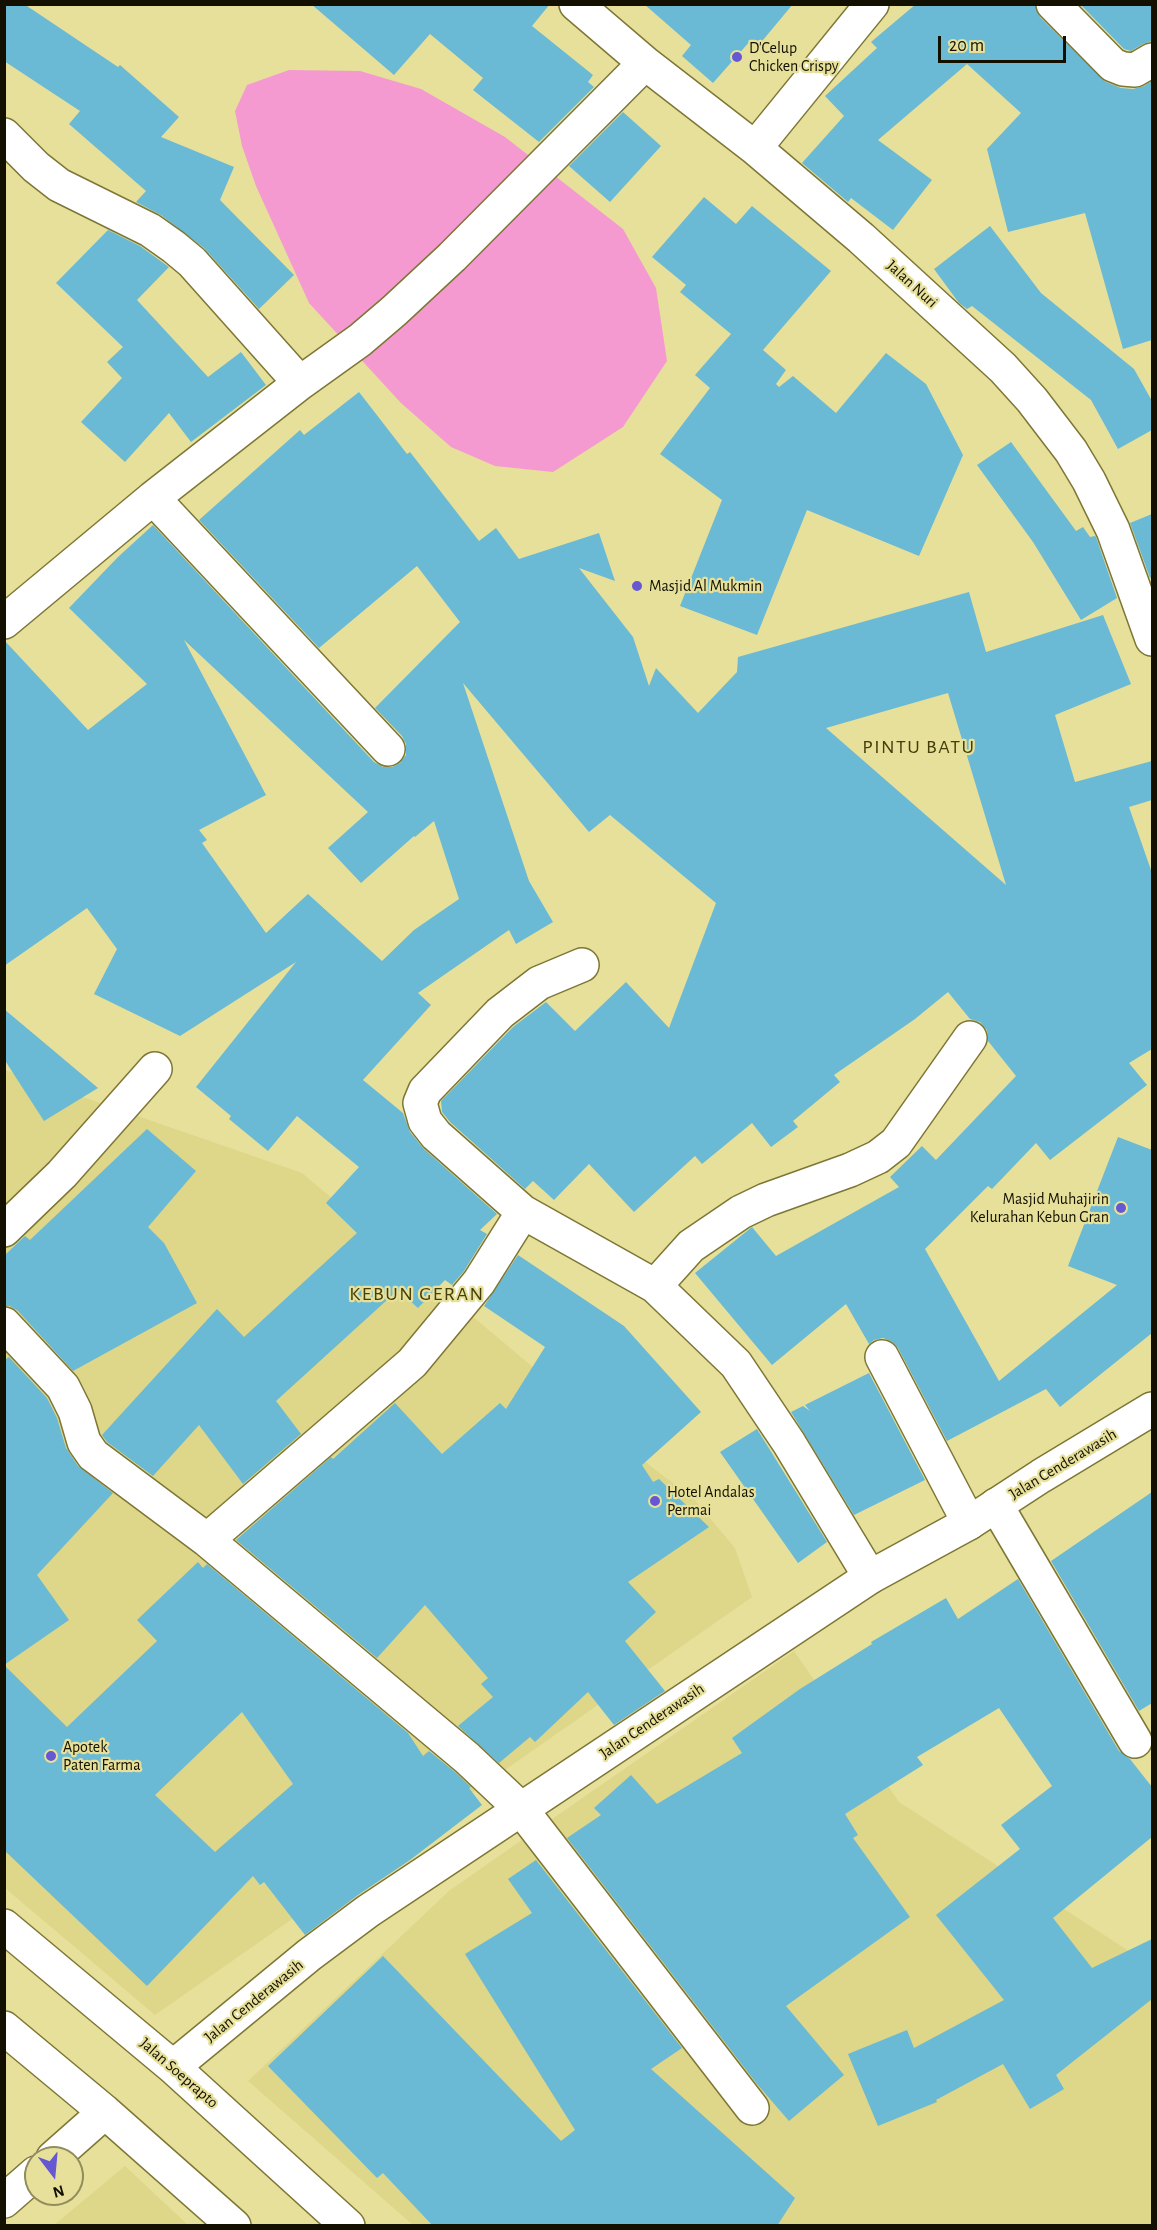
<!DOCTYPE html>
<html>
<head>
<meta charset="utf-8">
<style>
  body { margin:0 }
  #map { position:relative; width:1157px; height:2230px; overflow:hidden; background:#e6e09b; font-family:"Alegreya Sans",sans-serif }
  canvas { display:block }
  .frame { position:absolute; inset:0; border:6px solid #131000; pointer-events:none }
  .north { position:absolute; left:24px; top:2146px; width:60px; height:60px; box-sizing:border-box; background:#e6e09b; border:2px solid #928d5d; border-radius:50%; rotate:164deg; font-size:16px; font-weight:700; line-height:24px; text-align:center; color:#131000 }
  .north::after { content:''; display:block; margin:auto; width:21px; height:27px; background:#6558d2; clip-path:polygon(50% 0,100% 100%,50% 72%,0 100%) }
  .scale { position:absolute; left:938px; top:36px; width:128px; height:27px; box-sizing:border-box; border:3px solid #131000; border-top:0; padding-left:8px; font-size:18px; line-height:21px; white-space:nowrap; color:#131000; -webkit-text-stroke:4px #e6e09b; paint-order:stroke }
</style>
</head>
<body>
<div id="map">
<canvas width="1157" height="2230"></canvas>
<div class="frame"></div>
<div class="north">N</div>
<div class="scale">20 m</div>
</div>
<script>
const ctx = document.querySelector('canvas').getContext('2d');
ctx.lineJoin = 'round';
function paint(path, color) { ctx.fillStyle = color; ctx.fill(path, 'evenodd'); }
const toPath = rows => new Path2D(rows.map(r => 'M' + r).join(''));
function strokePath(path, color, width, dash) { ctx.strokeStyle = color; ctx.lineWidth = width; ctx.lineCap = dash ? 'butt' : 'round'; ctx.setLineDash(dash || []); ctx.stroke(path); }
function write(font, color, halo, rows, align = 'center') {
  ctx.font = font + ' "Alegreya Sans",sans-serif'; ctx.lineWidth = 4.5; ctx.setLineDash([]); ctx.textBaseline = 'middle'; ctx.strokeStyle = halo; ctx.fillStyle = color; for (const [text, x, y, turn = 0] of rows) {
    ctx.save(); ctx.translate(x, y); ctx.rotate((+turn || 0) * Math.PI / 180); ctx.textAlign = isNaN(turn) ? turn : align; if (halo) ctx.strokeText(text, 0, 0); ctx.fillText(text, 0, 0); ctx.restore();
  }
}
paint(toPath([
  [5,1070,302,1173,653,1468,695,1500,735,1548,752,1597,155,2015,5,1888],
  [794,1651,899,1802,1152,1966,1152,2225,413,2225,248,2081,450,1890],
  [125,2166,188,2225,54,2225]
]), '#ded689');
paint(toPath([
  [289,70,360,71,421,89,505,137,623,229,656,288,667,361,623,427,553,472,495,466,451,447,401,403,309,303,256,186,242,146,235,111,247,85]
]), '#f49ad0');
paint(toPath([
  [4,4,24,4,118,67,120,65,179,117,161,137,234,167,220,200,294,275,259,309,204,248,161,215,136,202,146,191,69,124,80,111,4,61],
  [311,4,550,4,532,26,593,75,588,82,594,87,539,142,473,90,483,78,430,34,394,75],
  [644,4,793,4,758,46,751,40,713,83,682,56,691,45],
  [916,4,1035,4,1040,17,1106,82,1121,88,1133,89,1144,86,1152,81,1152,340,1123,349,1085,213,1008,232,987,149,1021,113,967,64,878,140,932,180,893,230,851,198,848,202,802,163,844,116,825,96,877,48,871,42],
  [1080,4,1152,4,1152,41,1143,44,1131,51,1124,49],
  [623,112,661,146,610,202,569,166],
  [704,197,736,224,752,206,831,271,763,350,786,370,776,384,779,387,793,376,836,413,886,353,926,384,963,455,919,556,807,510,757,635,680,606,722,500,660,454,710,388,695,375,731,334,680,292,686,285,652,257],
  [990,226,1041,293,1134,369,1152,401,1152,430,1118,449,1091,400,972,306,967,309,959,303,934,269],
  [108,230,140,246,169,267,137,300,208,377,241,352,266,385,191,442,169,413,125,462,81,422,122,378,107,362,123,347,56,283],
  [359,392,407,454,410,452,479,541,496,528,519,559,599,533,615,581,579,568,633,637,649,686,656,668,698,713,737,672,738,657,969,592,986,652,1103,615,1131,684,1055,715,1075,782,1152,761,1152,800,1129,807,1152,873,1152,1049,1129,1063,1147,1085,1050,1160,1036,1143,992,1189,988,1186,925,1249,999,1381,1117,1285,1068,1266,1118,1137,1152,1150,1152,1333,1060,1407,1046,1389,947,1441,898,1348,891,1341,883,1338,874,1340,869,1344,846,1304,772,1365,695,1273,752,1227,776,1256,899,1187,890,1177,922,1146,936,1160,1016,1076,988,1041,987,1030,980,1022,970,1019,948,992,915,1019,834,1075,840,1082,793,1121,798,1127,771,1147,752,1123,702,1164,695,1156,634,1212,589,1164,554,1200,533,1181,525,1189,450,1122,442,1112,441,1101,513,1027,546,1002,575,1031,626,982,669,1028,716,903,610,815,589,832,463,683,529,881,553,922,516,944,509,930,418,993,431,1005,363,1080,403,1113,410,1132,424,1149,497,1214,480,1230,487,1234,464,1271,452,1285,445,1280,418,1308,398,1290,276,1401,301,1434,243,1484,199,1425,153,1476,107,1442,102,1435,217,1309,244,1337,357,1233,326,1203,359,1167,297,1116,268,1151,229,1119,231,1116,196,1087,296,962,180,1036,94,994,117,949,87,908,4,966,4,640,88,730,147,684,69,608,118,557,153,525,374,762,383,767,392,767,400,763,406,755,406,744,402,736,375,708,460,622,417,566,319,648,199,520,300,430,304,435],
  [184,640,368,812,328,848,361,883,414,836,415,837,434,821,459,899,414,930,382,961,308,894,266,933,202,843,207,840,199,830,266,795],
  [948,693,1006,885,826,728],
  [1011,442,1076,531,1083,527,1090,537,1095,536,1096,537,1117,598,1081,620,1033,542,977,465],
  [1152,514,1152,577,1150,578,1130,523],
  [4,1009,35,1035,98,1088,44,1121,4,1059],
  [147,1129,196,1171,148,1227,164,1243,197,1303,73,1371,18,1311,10,1306,4,1306,4,1256,25,1236,30,1240],
  [518,1255,624,1326,701,1412,642,1465,653,1482,659,1479,709,1527,628,1582,656,1612,625,1641,665,1691,614,1725,588,1692,535,1742,530,1737,499,1763,458,1726,493,1697,481,1684,488,1678,425,1605,377,1658,236,1540,331,1457,333,1459,395,1403,442,1454,500,1403,506,1409,545,1347,484,1306],
  [9,1357,47,1398,57,1418,66,1448,78,1466,113,1493,37,1575,69,1620,4,1665,4,1360],
  [869,1373,925,1480,854,1515,791,1412,803,1406,810,1411,805,1405],
  [757,1429,827,1542,798,1563,720,1452],
  [1152,1492,1152,1703,1139,1711,1051,1561],
  [198,1562,203,1568,207,1564,408,1733,423,1756,429,1751,455,1772,471,1787,469,1788,482,1805,410,1860,358,1895,305,1935,264,1882,260,1885,253,1876,147,1986,4,1850,4,1665,67,1727,157,1641,137,1620],
  [242,1712,293,1784,215,1852,155,1795],
  [1018,1579,1119,1751,1130,1759,1152,1787,1152,1837,1053,1918,1092,1968,1152,1939,1152,1999,1056,2075,1064,2089,1030,2109,1003,2064,936,2100,937,2102,878,2126,848,2054,907,2030,914,2048,1004,2000,936,1915,1020,1849,1001,1825,1052,1786,999,1708,917,1757,923,1765,845,1814,858,1835,853,1838,910,1917,786,2006,844,2075,789,2121,757,2084,567,1838,601,1815,594,1808,631,1775,657,1804,742,1753,732,1738,800,1689,872,1644,871,1642,946,1598,958,1619],
  [536,1860,682,2048,651,2069,795,2198,777,2226,433,2226,383,2173,377,2178,268,2066,383,1956,561,2141,575,2130,465,1954,532,1913,508,1879]
]), '#6ab9d5');
const street = toPath([
  [576,4,645,63,755,148,861,238,1003,368,1032,400,1071,451,1089,481,1113,530,1152,639],
  [1053,4,1113,65,1123,69,1135,70,1152,60],
  [4,135,36,167,59,185,150,230,174,247,192,262,300,383],
  [755,148,872,4],
  [153,498,388,749],
  [4,622,153,498,300,383,360,340,394,311,452,257,645,63],
  [582,965,539,983,500,1013,425,1091,420,1103,425,1121,436,1135,523,1212,655,1286,736,1364,789,1443,870,1577],
  [4,1230,62,1174,155,1069],
  [655,1286,691,1246,741,1212,766,1200,850,1170,878,1157,896,1143,970,1038],
  [4,1324,63,1387,75,1411,84,1442,93,1455,207,1540,467,1758,521,1809,752,2108],
  [882,1357,969,1523],
  [996,1505,1135,1741],
  [207,1540,412,1363,479,1282,523,1212]
]);
const secondary = toPath([
  [4,1926,173,2067,348,2226],
  [4,2028,105,2112,234,2226],
  [173,2067,309,1955,368,1911,870,1577,969,1523,1041,1476,1152,1409],
  [53,2158,105,2112],
  [4,2201,36,2173]
]);
strokePath(street, '#7d7634', 36);
strokePath(secondary, '#7d7634', 36);
strokePath(street, '#fff', 33);
strokePath(secondary, '#fff', 33);
for (const [x, y, r, color] of [
  [737,57,6,"#6558d2"],
  [637,586,6,"#6558d2"],
  [1121,1208,6,"#6558d2"],
  [655,1501,6,"#6558d2"],
  [51,1756,6,"#6558d2"]
]) { const dot = new Path2D(); dot.arc(x, y, r, 0, 2 * Math.PI); ctx.fillStyle = color; ctx.fill(dot); strokePath(dot, '#e6e09b', 2); }
write('16px', '#131000', '#e6e09b', [
  ["D'Celup",749,48],
  ["Chicken Crispy",749,66],
  ["Masjid Al Mukmin",649,586],
  ["Masjid Muhajirin",1109,1199,"right"],
  ["Kelurahan Kebun Gran",1109,1217,"right"],
  ["Hotel Andalas",667,1492],
  ["Permai",667,1510],
  ["Apotek",63,1747],
  ["Paten Farma",63,1765]
], 'left');
write('16px', '#131000', '#e6e09b', [
  ["Jalan Nuri",912,284,42],
  ["Jalan Cenderawasih",1063,1464,-31],
  ["Jalan Cenderawasih",652,1721,-34],
  ["Jalan Cenderawasih",254,2001,-39],
  ["Jalan Soeprapto",179,2073,41]
]);
ctx.letterSpacing = '1.5px';
write('20px', '#443f09', '#e6e09b', [
  ["PINTU BATU",919,747],
  ["KEBUN GERAN",417,1294]
]);
ctx.letterSpacing = '0px';
</script>
</body>
</html>
